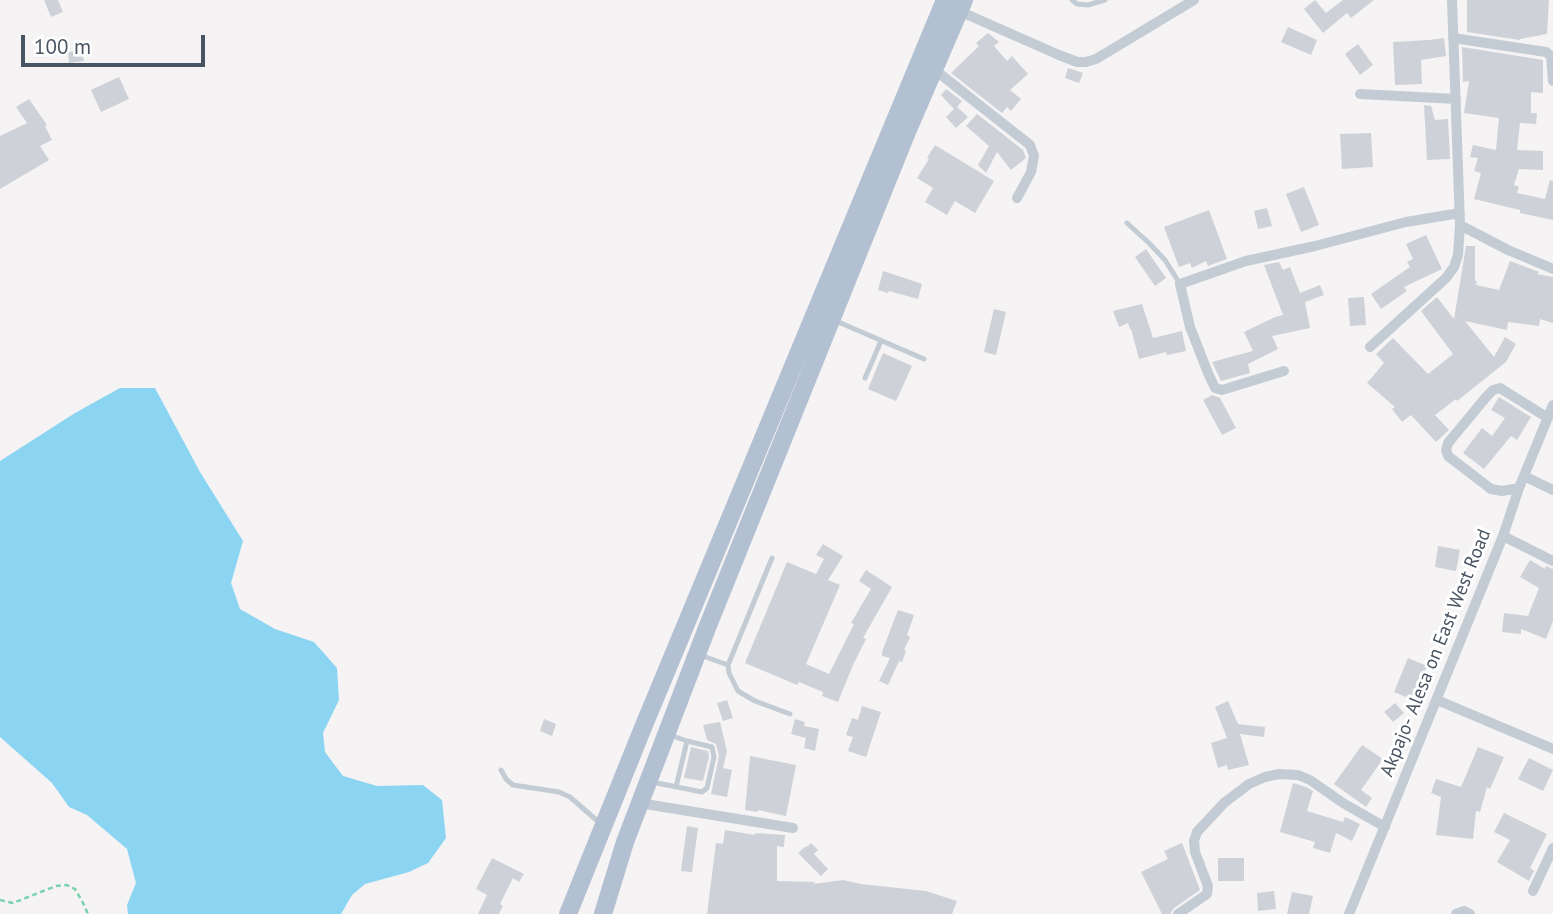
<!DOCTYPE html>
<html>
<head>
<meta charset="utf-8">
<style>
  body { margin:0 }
  #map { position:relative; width:1553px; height:914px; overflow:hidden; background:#f5f3f3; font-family:"PT Sans",sans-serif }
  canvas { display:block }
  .scale { position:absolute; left:21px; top:35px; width:184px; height:32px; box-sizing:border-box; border:4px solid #495462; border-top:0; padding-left:9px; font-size:21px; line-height:24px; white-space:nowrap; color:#495462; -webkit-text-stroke:5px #fff; paint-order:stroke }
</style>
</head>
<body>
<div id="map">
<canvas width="1553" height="914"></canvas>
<div class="scale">100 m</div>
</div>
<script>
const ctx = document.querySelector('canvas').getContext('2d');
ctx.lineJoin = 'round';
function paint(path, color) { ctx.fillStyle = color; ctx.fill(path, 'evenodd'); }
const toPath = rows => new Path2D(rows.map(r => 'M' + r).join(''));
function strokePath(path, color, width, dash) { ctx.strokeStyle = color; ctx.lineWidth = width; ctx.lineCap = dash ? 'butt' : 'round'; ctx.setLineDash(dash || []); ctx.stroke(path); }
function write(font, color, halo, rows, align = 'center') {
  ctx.font = font + ' "PT Sans",sans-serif'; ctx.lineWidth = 6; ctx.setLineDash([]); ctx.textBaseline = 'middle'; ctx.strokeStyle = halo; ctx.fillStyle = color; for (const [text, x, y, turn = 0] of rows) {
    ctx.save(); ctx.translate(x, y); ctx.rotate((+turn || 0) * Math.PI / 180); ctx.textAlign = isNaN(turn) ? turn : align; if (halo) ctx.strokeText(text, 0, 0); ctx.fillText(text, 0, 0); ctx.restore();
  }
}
paint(toPath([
  [120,388,155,388,200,472,243,541,231,583,240,609,275,629,314,642,337,668,339,700,323,733,325,752,343,776,377,786,423,785,442,800,446,838,428,863,409,872,365,884,352,895,341,914,128,914,127,905,136,883,127,849,87,815,69,807,52,783,0,737,0,461,75,413]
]), '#8cd5f2');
paint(toPath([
  [44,0,58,0,63,12,51,17],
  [1315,0,1326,13,1343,0,1374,0,1351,18,1347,13,1323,33,1304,9],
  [1467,0,1549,0,1547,34,1520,39,1520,40,1467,32],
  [1288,27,1317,40,1311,55,1281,42],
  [988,33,999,42,994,46,1007,61,1012,56,1028,74,1010,90,1021,99,1011,111,1007,107,1002,113,951,73,979,46,976,43],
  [1444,38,1446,56,1421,60,1422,84,1395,85,1393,42,1429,40],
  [1358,44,1373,65,1360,75,1345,54],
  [1462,47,1543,60,1543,93,1531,92,1531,113,1537,113,1536,124,1520,123,1517,150,1543,151,1543,170,1519,169,1514,185,1519,187,1517,193,1545,199,1550,180,1553,181,1553,220,1520,213,1520,210,1474,199,1481,173,1474,171,1478,158,1470,157,1473,145,1496,150,1499,118,1464,113,1469,81,1463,82],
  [82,50,84,61,69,63,68,52],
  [1068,68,1083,73,1079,83,1065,78],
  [119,77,129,99,101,112,91,90],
  [946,89,962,101,957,107,968,117,956,128,946,117,954,109,941,95],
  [29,99,47,125,45,126,52,140,40,146,49,160,0,189,0,136,27,123,16,107],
  [1424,105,1431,106,1435,120,1448,119,1450,159,1427,160],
  [977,114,1023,150,1026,158,1011,170,997,152,986,173,978,165,989,146,966,126],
  [1371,133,1373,167,1342,169,1340,134],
  [935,145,994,181,975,213,955,201,947,215,925,202,933,188,917,178,929,159,927,158],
  [1304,187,1319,225,1301,232,1286,194],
  [1267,208,1272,226,1258,229,1254,211],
  [1209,210,1227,259,1208,266,1206,261,1192,268,1190,263,1179,267,1164,227],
  [1426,235,1442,269,1404,287,1407,291,1381,309,1371,294,1410,267,1407,262,1413,259,1406,244],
  [1466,246,1475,246,1475,281,1477,281,1476,285,1499,290,1510,261,1539,272,1537,274,1553,277,1553,323,1540,319,1539,326,1508,322,1507,330,1465,321,1494,357,1505,337,1516,344,1506,362,1457,401,1456,399,1435,415,1449,430,1436,442,1411,415,1402,422,1392,409,1395,407,1367,383,1384,363,1376,354,1393,338,1428,374,1453,354,1421,311,1437,297,1454,319],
  [1146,249,1166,278,1155,286,1135,257],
  [1279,262,1283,270,1290,267,1300,293,1320,285,1324,295,1305,302,1310,328,1272,336,1278,349,1248,364,1250,373,1221,381,1212,362,1253,351,1244,332,1275,317,1283,315,1264,265],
  [883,271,922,284,918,299,889,291,888,293,878,290],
  [1364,297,1366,325,1350,326,1348,298],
  [1142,304,1153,338,1182,331,1186,351,1167,355,1166,352,1139,359,1131,329,1130,329,1128,323,1119,327,1113,311],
  [994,309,1006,312,996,355,984,352],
  [883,353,912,366,896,401,868,389],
  [1212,395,1220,398,1236,428,1222,435,1203,400],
  [1499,397,1531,417,1517,440,1511,436,1484,469,1463,453,1482,428,1492,436,1505,418,1491,410],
  [823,544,843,556,828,580,840,585,806,664,829,674,854,624,851,623,871,589,859,581,866,570,892,587,863,638,866,639,853,665,838,702,822,696,823,692,799,682,797,685,745,663,787,562,816,574,824,559,816,555],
  [1438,546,1460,550,1456,571,1435,567],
  [1530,560,1545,569,1546,566,1553,569,1553,621,1546,639,1521,629,1521,634,1502,632,1504,613,1528,616,1539,588,1520,577],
  [898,610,914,615,907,635,910,637,904,650,906,651,902,662,899,661,888,685,879,681,890,658,882,656,882,652],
  [1408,658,1427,666,1413,700,1394,692],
  [727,700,733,718,723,721,717,703],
  [1228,701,1238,724,1265,727,1264,737,1240,734,1249,765,1228,770,1227,765,1218,768,1211,743,1227,738,1215,707],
  [1395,703,1404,713,1393,722,1384,712],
  [862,706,881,712,866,757,848,751,853,737,846,735,852,718,858,720],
  [544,719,556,724,552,736,540,731],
  [795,719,805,722,804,726,819,729,815,751,804,748,806,738,791,734],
  [720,722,727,751,723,768,732,770,727,797,711,794,719,756,716,744,707,740,703,725],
  [1362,745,1383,759,1361,790,1372,798,1366,807,1334,784],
  [691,747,708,751,709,757,703,781,684,778],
  [1478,747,1504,757,1490,789,1487,787,1480,812,1476,811,1473,839,1436,835,1441,797,1431,793,1436,779,1461,787],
  [750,756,796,765,786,816,758,810,758,812,745,810],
  [1529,758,1553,770,1543,791,1518,779],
  [1293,783,1306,787,1313,791,1307,811,1343,822,1345,817,1360,824,1352,841,1336,833,1330,853,1313,848,1315,842,1280,832],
  [1504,813,1547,834,1530,868,1534,871,1529,881,1497,862,1510,840,1494,832],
  [687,826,698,828,692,872,681,871],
  [725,830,755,835,755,833,785,835,784,847,777,846,777,881,815,882,813,884,843,880,861,884,926,891,957,901,952,914,707,914,716,843,723,844],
  [811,843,818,850,814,854,828,869,821,876,798,853,806,846,807,847],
  [1182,843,1200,890,1174,908,1170,914,1162,914,1141,872,1168,859,1164,851],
  [492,858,524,874,519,882,513,878,500,904,503,906,499,914,478,914,487,895,476,889],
  [1218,858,1244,858,1244,881,1218,881],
  [1274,891,1276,909,1258,911,1257,893],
  [1292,892,1313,896,1309,914,1287,914]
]), '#cfd1d8');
strokePath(toPath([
  [0,900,13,903,56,886,67,885,75,889,82,901,88,914]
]), '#77d3ac', 2.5, [5, 3.5]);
strokePath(toPath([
  [1072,0,1077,4,1088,5,1105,0],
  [1127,223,1150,244,1165,260,1180,284],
  [836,321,924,359],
  [865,378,881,341],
  [772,558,728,665,729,673,738,691,755,701,790,714],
  [700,655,728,665],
  [501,770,506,779,513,785,559,792,570,797,601,824],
  [652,782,702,792,707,788,714,757,712,747,687,741,670,735],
  [676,787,687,741]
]), '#c3ccd4', 5);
strokePath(toPath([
  [1452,0,1460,225,1508,250,1553,269],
  [959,11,1059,55,1077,62,1086,62,1096,59,1194,0],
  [1453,38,1546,52,1551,56,1553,81],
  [935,70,1030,145,1034,156,1031,172,1017,198],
  [1360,94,1456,99],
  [1370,347,1446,278,1454,267,1458,255,1460,225],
  [1284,371,1222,390,1215,388,1208,373,1190,327,1180,284,1246,261,1315,246,1406,222,1460,213],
  [1524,476,1553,490],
  [1519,488,1502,491,1491,489,1448,456,1446,450,1448,443,1487,396,1493,390,1500,388,1548,418],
  [1503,536,1553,561],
  [1437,700,1553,749],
  [639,803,793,828],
  [1533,891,1553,848],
  [1178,914,1207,894,1208,886,1195,852,1194,841,1197,832,1224,803,1249,784,1265,777,1279,774,1298,775,1310,780,1343,803,1385,827],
  [1349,914,1503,536,1519,488,1553,405],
  [1456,914,1464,911,1470,914]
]), '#c3ccd4', 10);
strokePath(toPath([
  [568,914,642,730,945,0],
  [603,914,625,842,707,628,907,132,964,0]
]), '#b2c0d2', 18);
write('19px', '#495462', '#fff', [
  ["Akpajo- Alesa on East West Road",1436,653,-68]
]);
</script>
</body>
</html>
